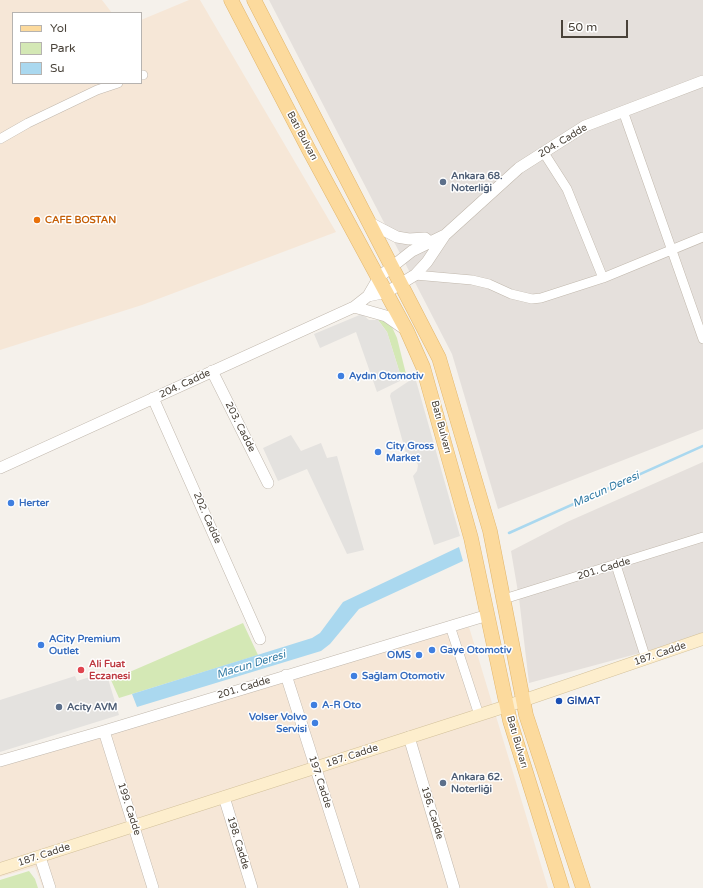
<!DOCTYPE html>
<html>
<head>
<meta charset="utf-8">
<style>
  body { margin:0 }
  #map { position:relative; width:703px; height:888px; overflow:hidden; background:#f5f1eb; font-family:"Varela Round",sans-serif }
  canvas { display:block }
  .legend { position:absolute; left:12px; top:12px; width:130px; height:72px; box-sizing:border-box; background:#fff; border:1px solid #b6b3b0; margin:0; padding:5px 7px; list-style:none; font-size:12px; color:#494239 }
  .legend li { display:flex; align-items:center; gap:8px; height:20px }
  .legend b { width:20px; border:1px solid #b6b3b0 }
  .scale { position:absolute; left:561px; top:20px; width:67px; height:18px; box-sizing:border-box; border:2px solid #494239; border-top:0; padding-left:5px; font-size:12px; line-height:14px; white-space:nowrap; color:#494239; -webkit-text-stroke:3px #fff; paint-order:stroke }
</style>
</head>
<body>
<div id="map">
<canvas width="703" height="888"></canvas>
<ul class="legend">
<li><b style="height:5px;background:#fcda9d"></b>Yol</li>
<li><b style="height:11px;background:#d4e8b5"></b>Park</li>
<li><b style="height:11px;background:#aad8ef"></b>Su</li>
</ul>
<div class="scale">50 m</div>
</div>
<script>
const ctx = document.querySelector('canvas').getContext('2d');
ctx.lineJoin = 'round';
function paint(path, color) { ctx.fillStyle = color; ctx.fill(path, 'evenodd'); }
const toPath = rows => new Path2D(rows.map(r => 'M' + r).join(''));
function strokePath(path, color, width, dash) { ctx.strokeStyle = color; ctx.lineWidth = width; ctx.lineCap = dash ? 'butt' : 'round'; ctx.setLineDash(dash || []); ctx.stroke(path); }
function write(font, color, halo, rows, align = 'center') {
  ctx.font = font + ' "Varela Round",sans-serif'; ctx.lineWidth = 3; ctx.setLineDash([]); ctx.textBaseline = 'middle'; ctx.strokeStyle = halo; ctx.fillStyle = color; for (const [text, x, y, turn = 0] of rows) {
    ctx.save(); ctx.translate(x, y); ctx.rotate((+turn || 0) * Math.PI / 180); ctx.textAlign = isNaN(turn) ? turn : align; if (halo) ctx.strokeText(text, 0, 0); ctx.fillText(text, 0, 0); ctx.restore();
  }
}
paint(toPath([
  [0,0,102,0,112,13,13,13,13,83,141,83,141,20,189,0,200,0,336,232,142,305,0,350],
  [469,627,548,888,43,888,35,867,0,877,0,764]
]), '#f6e7d7');
paint(toPath([
  [269,0,703,0,703,429,498,509,452,354],
  [703,462,703,636,529,683,519,598,511,551,567,522]
]), '#e5e0dc');
paint(toPath([
  [382,319,392,327,397,338,407,378,402,380,387,332,378,320],
  [243,623,258,655,119,698,111,680],
  [29,871,35,879,38,888,0,888,0,880]
]), '#d4e8b5');
paint(toPath([
  [362,314,369,320,378,320,387,332,402,380,377,392,356,332,320,348,314,334],
  [415,377,460,536,434,545,413,476,417,471,418,465,416,461,407,457,390,396,391,393],
  [291,435,301,451,321,443,327,458,337,456,364,550,347,554,307,469,278,481,263,448],
  [106,672,119,715,0,752,0,700,75,676,77,681]
]), '#e4e2df');
paint(toPath([
  [459,547,463,561,359,609,330,644,321,651,137,707,132,694,312,638,320,633,343,602]
]), '#aad8ef');
strokePath(toPath([
  [509,533,703,446]
]), '#aad8ef', 2.5);
const minor = toPath([
  [141,75,143,75],
  [623,111,703,339],
  [0,139,28,123,97,90,118,83],
  [544,153,567,189,603,278],
  [415,275,472,280,489,284,511,294,532,299,541,298,603,278,703,237],
  [616,565,646,659],
  [504,599,703,537],
  [450,626,479,715]
]);
const tertiary = toPath([
  [370,223,397,237,409,239,425,238,430,242],
  [368,296,387,292,415,275,427,262,445,235,519,168,585,126,703,81],
  [354,307,386,316,406,330],
  [212,371,268,483],
  [153,398,260,639],
  [0,468,354,307,368,296,379,277,412,251,445,235],
  [286,675,354,888],
  [104,731,153,888],
  [409,737,454,888],
  [0,761,104,731,488,615],
  [224,797,252,888],
  [40,857,50,888]
]);
const secondary = toPath([
  [0,869,507,706,703,639]
]);
const primary = toPath([
  [231,0,309,150,407,331,423,367,471,538,510,721,562,888],
  [254,0,439,358,490,531,526,715,583,888]
]);
strokePath(minor, '#c1b8ad', 10);
strokePath(tertiary, '#c1b8ad', 12);
strokePath(secondary, '#d3c19b', 13);
strokePath(primary, '#e2b66c', 15);
strokePath(minor, '#fff', 9);
strokePath(tertiary, '#fff', 11);
strokePath(secondary, '#fdeecd', 12);
strokePath(primary, '#fcda9d', 14);
for (const [x, y, r, color] of [
  [443,182,4,"#5c6f8a"],
  [37,220,4,"#e8710a"],
  [341,376,4,"#3f7fe0"],
  [378,452,4,"#3f7fe0"],
  [11,503,4,"#3f7fe0"],
  [41,645,4,"#3f7fe0"],
  [432,650,4,"#3f7fe0"],
  [419,655,4,"#3f7fe0"],
  [81,670,4,"#e0444e"],
  [354,676,4,"#3f7fe0"],
  [559,701,4,"#1a4fb4"],
  [314,705,4,"#3f7fe0"],
  [59,707,4,"#5c6f8a"],
  [315,723,4,"#3f7fe0"],
  [443,783,4,"#5c6f8a"]
]) { const dot = new Path2D(); dot.arc(x, y, r, 0, 2 * Math.PI); ctx.fillStyle = color; ctx.fill(dot); strokePath(dot, '#fff', 1.5); }
write('10px', '#494239', '#fff', [
  ["Batı Bulvarı",302,136,62],
  ["204. Cadde",563,141,-31],
  ["204. Cadde",185,384,-25],
  ["203. Cadde",240,427,63],
  ["Batı Bulvarı",441,427,75],
  ["202. Cadde",207,518,66],
  ["201. Cadde",604,569,-17],
  ["187. Cadde",660,654,-19],
  ["201. Cadde",244,688,-17],
  ["Batı Bulvarı",517,742,74],
  ["187. Cadde",352,756,-18],
  ["197. Cadde",320,782,72],
  ["199. Cadde",129,809,72],
  ["196. Cadde",432,813,73],
  ["198. Cadde",238,843,73],
  ["187. Cadde",44,855,-18]
]);
write('bold 10px', '#4e5e75', '#fff', [
  ["Ankara 68.",451,176],
  ["Noterliği",451,188],
  ["Acity AVM",67,707],
  ["Ankara 62.",451,777],
  ["Noterliği",451,789]
], 'left');
write('bold 10px', '#c56008', '#fff', [
  ["CAFE BOSTAN",45,220]
], 'left');
write('bold 10px', '#366cbe', '#fff', [
  ["Aydın Otomotiv",349,376],
  ["City Gross",386,446],
  ["Market",386,458],
  ["Herter",19,503],
  ["ACity Premium",49,639],
  ["Outlet",49,651],
  ["Gaye Otomotiv",440,650],
  ["OMS",411,655,"right"],
  ["Sağlam Otomotiv",362,676],
  ["A-R Oto",322,705],
  ["Volser Volvo",307,717,"right"],
  ["Servisi",307,729,"right"]
], 'left');
write('bold 10px', '#be3a42', '#fff', [
  ["Ali Fuat",89,664],
  ["Eczanesi",89,676]
], 'left');
write('bold 10px', '#164399', '#fff', [
  ["GİMAT",567,701]
], 'left');
write('italic 11px', '#307aa4', '#fff', [
  ["Macun Deresi",606,490,-24],
  ["Macun Deresi",251,665,-17]
]);
</script>
</body>
</html>
